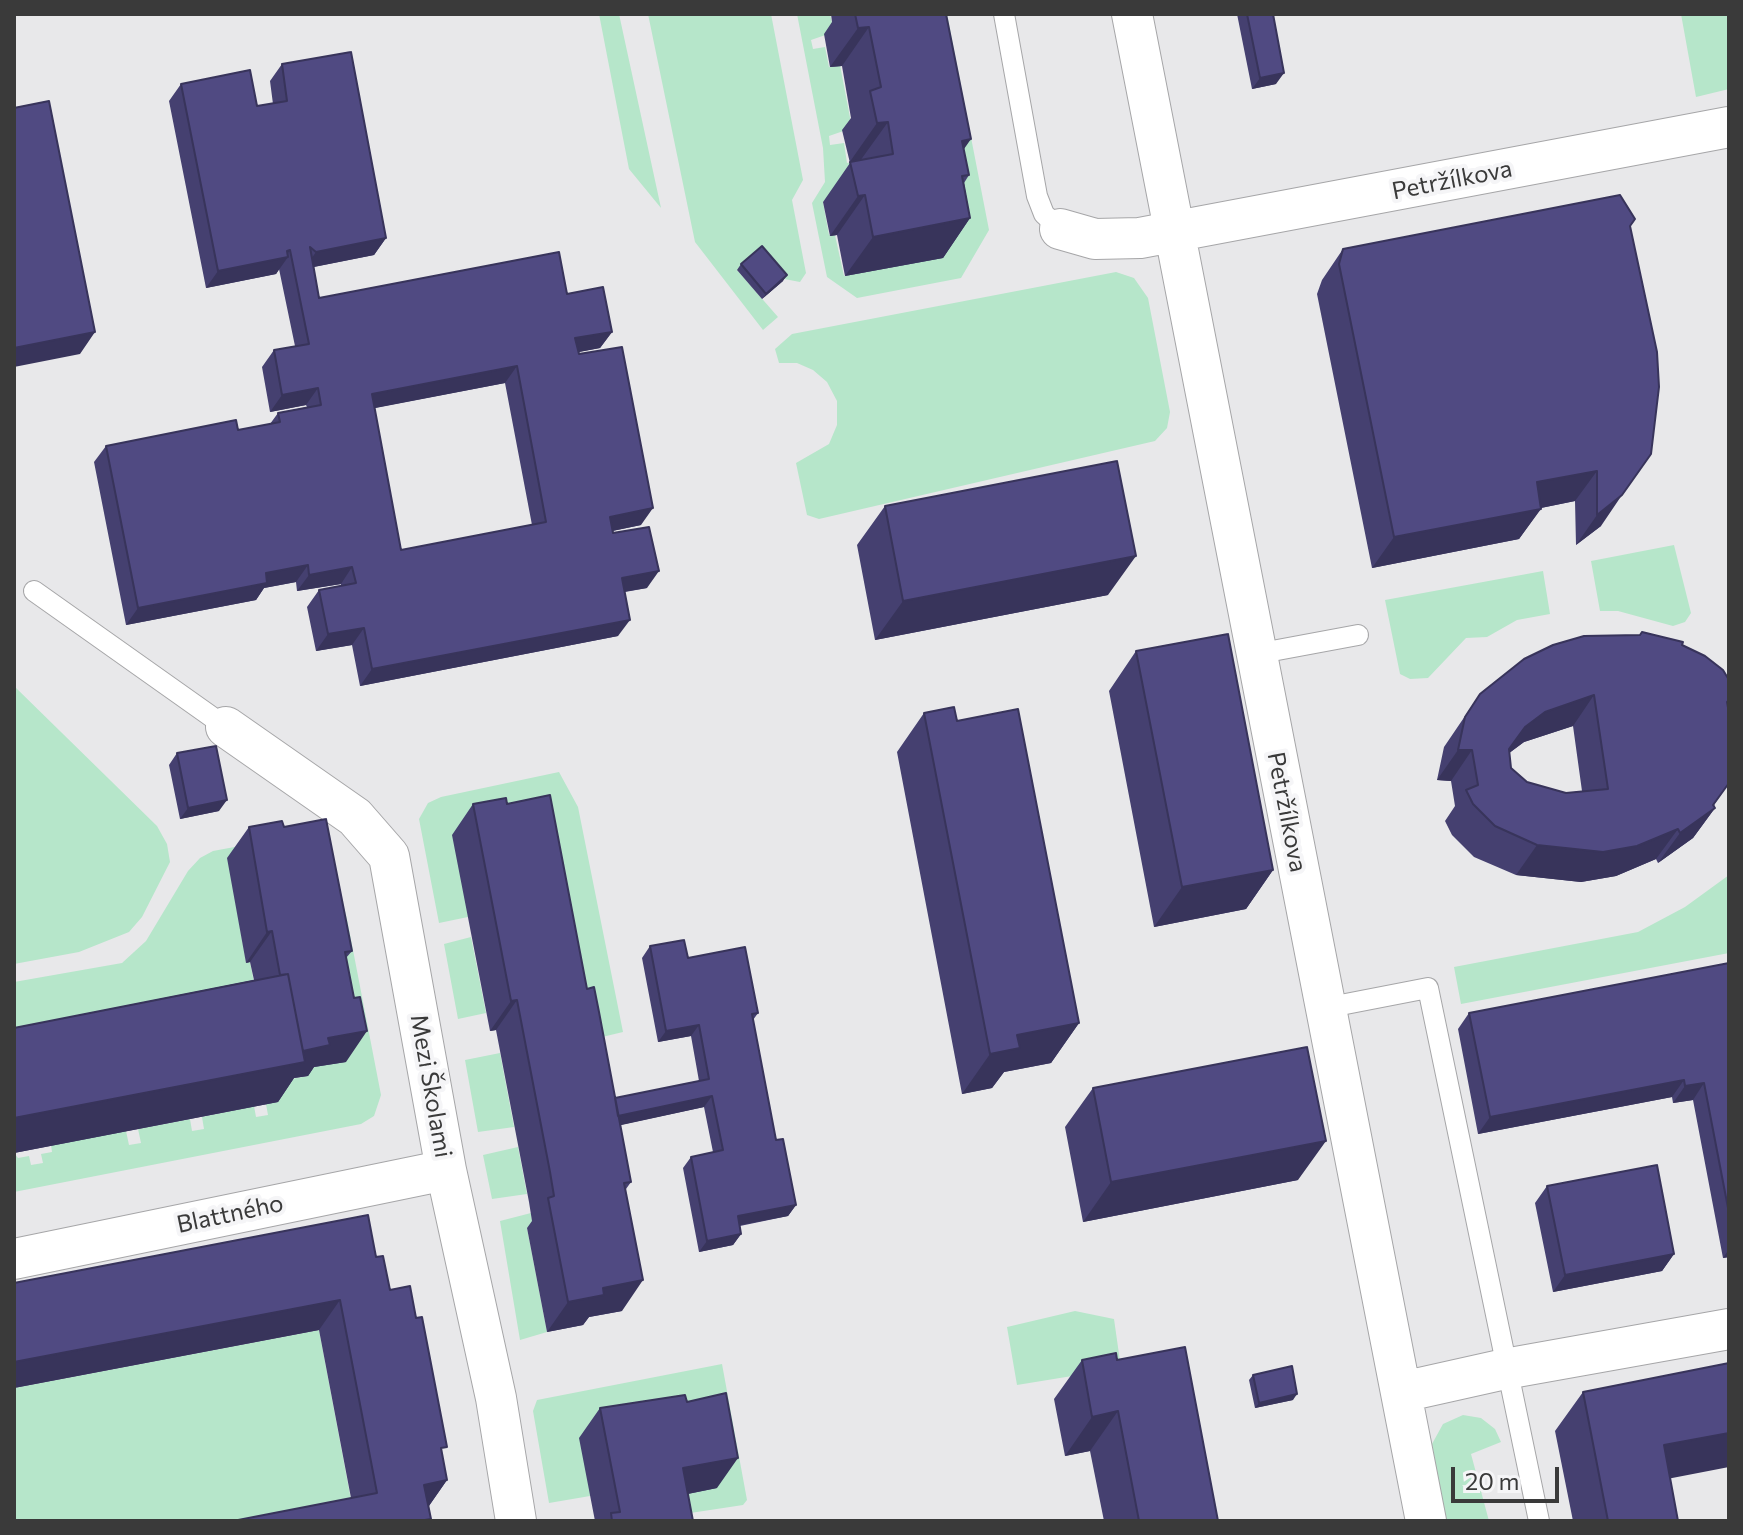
<!DOCTYPE html>
<html>
<head>
<meta charset="utf-8">
<style>
  body { margin:0 }
  #map { position:relative; width:1743px; height:1535px; overflow:hidden; background:#e8e8ea; font-family:Commissioner,sans-serif }
  canvas { display:block }
  .frame { position:absolute; inset:0; border:16px solid #3a3a3a; pointer-events:none }
  .scale { position:absolute; left:1451px; top:1467px; width:108px; height:36px; box-sizing:border-box; border:4px solid #3a3a3a; border-top:0; padding-left:10px; font-size:24px; line-height:28px; white-space:nowrap; color:#3a3a3a; -webkit-text-stroke:6px #f5f5f7; paint-order:stroke }
</style>
</head>
<body>
<div id="map">
<canvas width="1743" height="1535"></canvas>
<div class="frame"></div>
<div class="scale">20 m</div>
</div>
<script>
const ctx = document.querySelector('canvas').getContext('2d');
ctx.lineJoin = 'round';
function paint(path, color) { ctx.fillStyle = color; ctx.fill(path, 'evenodd'); }
const toPath = rows => new Path2D(rows.map(r => 'M' + r).join(''));
function strokePath(path, color, width, dash) { ctx.strokeStyle = color; ctx.lineWidth = width; ctx.lineCap = dash ? 'butt' : 'round'; ctx.setLineDash(dash || []); ctx.stroke(path); }
function write(font, color, halo, rows, align = 'center') {
  ctx.font = font + ' Commissioner,sans-serif'; ctx.lineWidth = 8; ctx.setLineDash([]); ctx.textBaseline = 'middle'; ctx.strokeStyle = halo; ctx.fillStyle = color; for (const [text, x, y, turn = 0] of rows) {
    ctx.save(); ctx.translate(x, y); ctx.rotate((+turn || 0) * Math.PI / 180); ctx.textAlign = isNaN(turn) ? turn : align; if (halo) ctx.strokeText(text, 0, 0); ctx.fillText(text, 0, 0); ctx.restore();
  }
}
paint(toPath([
  [599,14,619,14,661,208,629,169],
  [648,14,771,14,803,180,792,200,806,273,800,282,737,270,778,317,763,330,695,242],
  [797,14,830,14,834,32,811,40,813,49,825,47,829,67,840,65,852,128,829,136,830,145,844,143,847,163,859,161,823,202,829,235,835,235,844,276,941,257,909,14,947,14,989,230,961,278,857,298,827,277,812,203,825,182,823,148],
  [1681,14,1729,14,1729,89,1696,97],
  [1116,272,1134,278,1148,298,1170,412,1167,428,1155,441,819,519,807,515,796,463,829,444,837,425,837,401,827,382,813,370,797,363,779,363,775,349,792,334],
  [1674,545,1691,613,1685,622,1673,626,1618,611,1600,611,1591,561],
  [1543,571,1550,614,1517,620,1487,637,1466,638,1428,678,1410,679,1400,674,1385,600],
  [14,686,157,826,167,844,170,862,142,917,129,932,79,952,14,964],
  [559,772,578,807,623,1032,577,1043,468,917,439,923,419,819,428,803,441,797],
  [299,835,331,860,347,919,381,1095,374,1116,361,1124,14,1192,14,1153,18,1158,29,1156,31,1165,43,1163,41,1154,52,1152,51,1145,126,1131,129,1145,141,1143,138,1129,190,1119,192,1131,204,1129,202,1117,254,1106,256,1117,268,1115,266,1104,278,1101,274,1082,308,1076,228,858,246,962,250,962,260,1013,14,1057,14,982,122,963,146,941,188,871,200,858,213,851],
  [1729,875,1729,953,1461,1004,1454,967,1638,932,1685,907],
  [471,937,486,1013,458,1019,444,944],
  [500,1053,514,1127,478,1132,465,1060],
  [518,1147,527,1194,492,1199,483,1155],
  [531,1213,533,1227,527,1228,547,1332,520,1340,500,1221],
  [1075,1311,1114,1319,1121,1368,1017,1385,1007,1327],
  [319,1330,355,1521,14,1521,14,1388],
  [722,1364,747,1500,743,1505,664,1517,590,1496,549,1503,533,1411,537,1400],
  [1463,1415,1481,1418,1495,1429,1501,1442,1471,1454,1489,1521,1445,1521,1432,1444,1443,1424]
]), '#b6e6ca');
const service = toPath([
  [1004,14,1037,196,1044,214,1060,229],
  [34,591,226,727],
  [1256,654,1358,635],
  [1325,1008,1428,988,1539,1521]
]);
const minor = toPath([
  [1132,14,1426,1521],
  [1060,229,1095,239,1140,238,1729,127],
  [226,727,355,817,389,856,446,1170,496,1398,516,1521],
  [14,1259,446,1170],
  [1402,1392,1505,1369,1729,1329]
]);
strokePath(service, '#a6a6a8', 22);
strokePath(minor, '#a6a6a8', 42);
strokePath(service, '#fff', 20);
strokePath(minor, '#fff', 40);
paint(toPath([
  [831,14,946,14,963,149,969,175,964,183,970,218,943,258,845,276,837,235,830,236,823,202,850,163,842,130,851,118,842,66,830,67,824,34,832,22],
  [1237,14,1273,14,1276,84,1252,89],
  [282,64,386,238,374,255,313,267,319,298,567,294,612,332,600,348,578,352,641,525,612,531,647,588,625,592,618,636,360,686,352,645,316,651,307,607,319,590,341,586,341,584,297,591,296,582,264,588,256,600,126,625,94,462,106,446,238,430,270,424,278,413,307,407,306,405,270,412,262,367,274,350,295,346,279,269,276,274,206,288,169,101,181,84,257,106,273,104,270,81],
  [505,383,532,525,401,550,374,408],
  [1630,226,1601,526,1576,545,1575,501,1541,508,1519,539,1372,568,1317,294,1322,280,1343,249],
  [741,264,783,281,762,299,737,270],
  [885,506,1108,595,875,640,857,545],
  [1682,645,1715,808,1693,838,1658,863,1656,859,1616,876,1581,882,1516,875,1474,857,1452,835,1445,821,1455,806,1451,781,1437,780,1444,747,1480,694],
  [1573,726,1582,791,1566,793,1527,782,1511,768,1509,753,1524,742],
  [1136,651,1273,870,1246,909,1154,927,1109,691],
  [924,713,957,721,1079,1023,1051,1063,1004,1072,992,1088,962,1094,897,752],
  [177,753,219,811,180,819,169,765],
  [473,804,507,804,587,989,615,1098,699,1081,691,1036,658,1042,642,958,650,946,688,958,758,1013,753,1020,776,1140,796,1205,788,1216,740,1226,741,1234,733,1245,699,1252,683,1168,691,1157,713,1152,704,1107,620,1125,631,1182,626,1189,622,1311,589,1317,583,1325,547,1332,527,1228,532,1221,529,1202,496,1030,490,1031,452,835],
  [249,827,284,827,352,951,346,958,346,1062,314,1067,308,1076,294,1078,278,1102,14,1153,14,1028,254,980,250,962,246,963,227,858],
  [1729,963,1729,1257,1723,1258,1693,1100,1673,1103,1672,1097,1478,1134,1458,1029,1469,1013],
  [1093,1088,1298,1180,1083,1222,1065,1127],
  [1547,1186,1674,1254,1662,1271,1553,1292,1535,1203],
  [376,1257,390,1290,442,1454,447,1480,429,1506,351,1498,319,1330,14,1388],
  [1082,1360,1117,1360,1218,1521,1104,1521,1090,1451,1065,1456,1054,1399],
  [1253,1375,1293,1400,1255,1408,1249,1380],
  [1583,1392,1678,1521,1573,1521,1555,1431],
  [687,1402,717,1488,688,1494,693,1521,595,1521,579,1438,600,1408]
]), '#454070');
paint(toPath([
  [869,27,842,66,830,67,858,28],
  [1284,73,1276,84,1252,89,1260,78],
  [888,122,860,161,849,163,877,123],
  [971,139,943,179,962,141],
  [865,195,837,235,830,236,858,196],
  [970,218,943,258,845,276,873,237],
  [386,238,374,255,304,269,316,252],
  [290,250,285,258,288,257,276,274,206,288,218,271],
  [787,275,783,281,762,299,766,294],
  [95,332,80,354,14,367,14,348],
  [612,332,600,348,564,355,575,338],
  [517,366,505,383,360,411,372,394],
  [318,388,306,405,270,412,282,395],
  [1597,471,1575,501,1516,513,1537,482],
  [1622,495,1601,526,1576,545,1597,515],
  [653,508,641,525,598,534,610,517],
  [1541,509,1519,539,1372,568,1394,537],
  [1136,556,1108,595,875,640,903,601],
  [308,565,296,582,264,588,256,600,126,625,138,608,266,573],
  [352,567,341,584,297,591,309,575],
  [659,571,647,588,610,594,622,578],
  [630,620,618,636,360,686,372,669],
  [364,628,352,645,316,651,328,634],
  [1594,695,1573,726,1524,742,1504,757,1525,727,1545,712],
  [1458,750,1472,750,1451,781,1437,780],
  [1729,783,1709,812,1715,808,1693,838,1658,863,1680,833],
  [227,800,219,811,180,819,188,808],
  [1678,829,1656,859,1616,876,1581,882,1516,875,1537,845],
  [1273,870,1246,909,1154,927,1182,887],
  [272,931,250,962,246,963,267,932],
  [517,1000,496,1030,490,1031,511,1001],
  [1079,1023,1051,1063,1004,1072,992,1088,962,1094,990,1054,1017,1035],
  [699,1025,691,1036,658,1042,666,1031],
  [367,1031,346,1062,314,1067,308,1076,294,1078,278,1102,14,1153,14,1118,295,1052,328,1038],
  [1684,1080,1672,1097,1478,1134,1490,1117],
  [1704,1083,1693,1100,1673,1103,1685,1086],
  [712,1096,704,1107,594,1131,602,1119],
  [1326,1141,1298,1180,1083,1222,1111,1182],
  [796,1205,788,1216,730,1227,738,1216],
  [741,1234,733,1245,699,1252,707,1241],
  [1729,1249,1729,1257,1723,1258],
  [1674,1254,1662,1271,1553,1292,1565,1275],
  [643,1280,622,1311,589,1317,583,1325,547,1332,568,1302,603,1288],
  [340,1300,319,1330,14,1388,14,1362],
  [1297,1394,1293,1400,1255,1408,1259,1403],
  [1118,1411,1090,1451,1065,1456,1092,1417],
  [1729,1433,1729,1467,1636,1485,1664,1445],
  [738,1458,717,1488,662,1499,683,1468],
  [447,1480,426,1510,424,1485]
]), '#38345b');
const building = toPath([
  [855,14,946,14,971,139,962,141,969,175,962,176,970,218,873,237,865,195,858,196,850,162,893,154,888,122,877,123,870,91,881,87,869,27,858,28,855,14],
  [1247,14,1273,14,1284,73,1260,78,1247,14],
  [351,52,386,238,316,252,310,247,319,298,559,252,567,294,603,287,612,332,575,338,579,354,622,347,653,508,610,517,613,533,649,527,659,571,622,578,630,620,372,669,364,628,328,634,319,590,356,583,352,567,309,575,308,565,266,573,267,583,138,608,106,446,236,420,238,430,280,422,278,413,321,405,318,388,282,395,274,350,309,344,290,250,287,251,288,257,218,271,181,84,250,70,257,106,287,101,282,64,351,52],
  [517,366,546,522,401,550,372,394,517,366],
  [49,101,95,332,14,348,14,108,49,101],
  [1620,195,1635,219,1630,226,1657,352,1659,387,1651,454,1622,495,1597,515,1597,471,1537,482,1541,509,1394,537,1339,264,1343,249,1620,195],
  [762,246,787,275,766,294,741,264,762,246],
  [1117,461,1136,556,903,601,885,506,1117,461],
  [1642,632,1683,642,1682,645,1705,656,1723,670,1729,680,1729,701,1727,702,1729,713,1729,783,1713,805,1715,808,1680,833,1678,829,1637,846,1603,852,1537,845,1495,826,1473,804,1466,790,1478,785,1472,750,1458,750,1465,717,1480,694,1524,659,1553,645,1584,636,1640,635,1642,632],
  [1594,695,1608,789,1566,793,1527,782,1511,768,1509,749,1525,727,1545,712,1594,695],
  [1228,634,1273,870,1182,887,1136,651,1228,634],
  [954,707,957,721,1018,709,1079,1023,1017,1035,1020,1048,990,1054,924,713,954,707],
  [216,746,227,800,188,808,177,753,216,746],
  [550,795,587,989,594,987,599,1012,631,1182,624,1183,643,1280,603,1288,604,1295,568,1302,548,1198,554,1196,550,1172,517,1000,511,1001,473,804,506,798,507,804,550,795],
  [326,819,352,951,345,952,354,998,360,997,367,1031,328,1038,330,1045,303,1051,288,974,280,975,272,931,267,932,249,827,282,821,284,827,326,819],
  [684,940,688,958,745,947,758,1013,752,1014,776,1140,783,1139,796,1205,738,1216,741,1234,707,1241,691,1157,723,1150,712,1096,618,1116,615,1098,709,1079,699,1025,666,1031,650,946,684,940],
  [1729,963,1729,1213,1704,1083,1685,1086,1684,1080,1490,1117,1469,1013,1729,963],
  [288,974,305,1062,14,1118,14,1028,288,974],
  [1307,1047,1326,1141,1111,1182,1093,1088,1307,1047],
  [1657,1165,1674,1254,1565,1275,1547,1186,1657,1165],
  [368,1215,376,1257,383,1256,390,1290,410,1286,416,1318,422,1317,447,1447,441,1448,447,1480,424,1485,431,1519,425,1520,425,1521,233,1521,377,1493,340,1300,14,1362,14,1283,368,1215],
  [1185,1347,1218,1521,1139,1521,1118,1411,1092,1417,1082,1360,1116,1353,1117,1360,1185,1347],
  [1729,1363,1729,1433,1664,1445,1678,1521,1608,1521,1583,1392,1729,1363],
  [1292,1366,1297,1394,1259,1403,1253,1375,1292,1366],
  [726,1393,738,1458,683,1468,693,1521,612,1521,611,1513,620,1512,600,1408,685,1395,687,1402,726,1393]
]);
paint(building, '#504a82');
strokePath(building, '#38345b', 2);
write('24px', '#3a3a3a', '#f5f5f7', [
  ["Petržílkova",1452,180,-11],
  ["Petržílkova",1287,812,79],
  ["Mezi Školami",431,1086,80],
  ["Blattného",230,1214,-12]
]);
</script>
</body>
</html>
